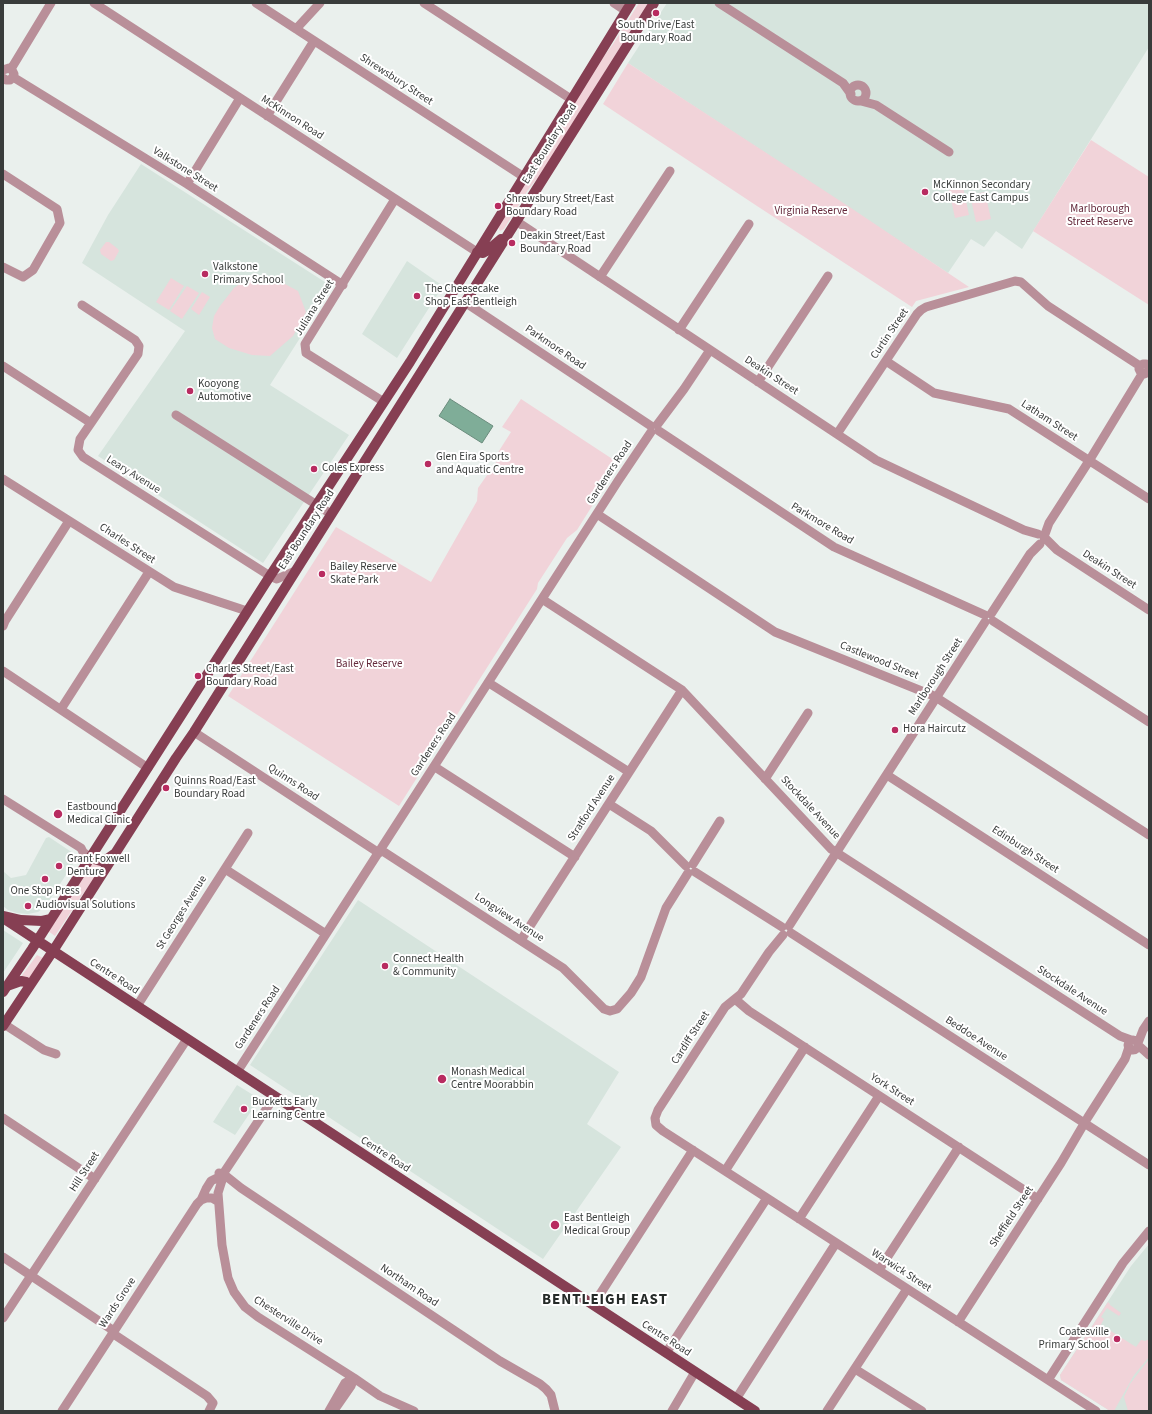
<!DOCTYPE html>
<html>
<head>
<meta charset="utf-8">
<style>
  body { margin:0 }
  #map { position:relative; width:1152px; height:1414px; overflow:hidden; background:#eaf0ed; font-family:"Source Sans 3",sans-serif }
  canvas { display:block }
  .frame { position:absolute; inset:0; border:4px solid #393c3b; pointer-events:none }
</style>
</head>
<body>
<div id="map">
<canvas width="1152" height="1414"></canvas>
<div class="frame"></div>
</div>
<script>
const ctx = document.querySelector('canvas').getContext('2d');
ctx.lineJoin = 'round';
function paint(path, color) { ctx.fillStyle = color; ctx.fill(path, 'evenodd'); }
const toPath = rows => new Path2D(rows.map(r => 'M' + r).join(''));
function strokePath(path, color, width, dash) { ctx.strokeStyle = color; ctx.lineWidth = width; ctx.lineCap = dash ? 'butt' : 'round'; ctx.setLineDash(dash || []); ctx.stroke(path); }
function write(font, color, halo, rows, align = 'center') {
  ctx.font = font + ' "Source Sans 3",sans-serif'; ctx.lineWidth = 4; ctx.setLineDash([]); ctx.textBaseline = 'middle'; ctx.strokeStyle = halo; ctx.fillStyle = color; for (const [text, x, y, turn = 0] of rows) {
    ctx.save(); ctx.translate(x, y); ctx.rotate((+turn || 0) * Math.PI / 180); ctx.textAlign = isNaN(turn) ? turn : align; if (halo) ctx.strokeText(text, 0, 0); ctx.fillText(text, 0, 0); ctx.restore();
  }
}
paint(toPath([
  [667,3,1149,3,1149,47,1022,249,996,231,984,247,971,239,948,273,628,63],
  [141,164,328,284,330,291,270,385,349,435,263,563,98,456,185,331,82,263,108,215],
  [407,261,443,286,397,358,362,334],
  [49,837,76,855,77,858,45,907,38,912,28,914,17,913,8,910,3,906,3,871,11,878,26,875,46,838],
  [358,900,619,1072,587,1124,621,1147,543,1259,250,1065],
  [3,930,23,943,3,973],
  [237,1085,258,1098,258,1101,235,1135,213,1122],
  [1149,1244,1149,1411,1110,1411,1061,1380,1060,1375,1131,1266]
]), '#d6e4dd');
paint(toPath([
  [639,3,648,3,544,170,528,190,504,229,500,231,498,227,593,71,613,44],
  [628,63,848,206,969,287,916,301,912,307,757,206,603,104],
  [1091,140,1149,177,1149,305,1033,231],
  [963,187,969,215,955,218,949,190],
  [985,192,991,219,976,222,970,195],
  [106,242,109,242,118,249,119,251,114,260,111,261,101,254,100,250],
  [262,276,270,276,298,291,306,312,293,336,270,356,252,355,229,348,215,339,212,328,214,316,220,306,234,288,244,281],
  [171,278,184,286,169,310,156,302],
  [187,286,199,293,182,319,170,311],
  [202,292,210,297,199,315,191,309],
  [521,399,620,464,614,471,577,530,567,538,538,583,537,589,399,806,228,696,336,527,431,582,477,501,478,488,497,461,497,454,511,432,502,427],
  [91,863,102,864,96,877,82,895,55,936,48,931],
  [37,955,43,958,30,979,20,978],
  [1108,1302,1110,1304,1110,1305,1121,1313,1119,1316,1107,1308,1101,1317,1104,1319,1099,1328,1106,1328,1136,1347,1141,1340,1145,1341,1149,1339,1149,1357,1134,1375,1114,1411,1110,1411,1061,1380,1060,1375],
  [1149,1359,1149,1411,1128,1411,1124,1397,1130,1384]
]), '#f1d3d9');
const water = toPath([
  [450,399,493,426,482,443,439,416,450,399]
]);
paint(water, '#7fad98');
strokePath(water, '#6a8b7c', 1);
strokePath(toPath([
  [94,3,477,252],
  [256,3,524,177],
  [424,3,571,99],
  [614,3,626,11],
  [719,3,843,83,851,94],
  [296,29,320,3],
  [11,69,51,3],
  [3,70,9,68,12,70,14,74,13,77,10,80,6,80,3,78],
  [13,77,187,184,343,285],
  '850 93a8 8 0 1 1 16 0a8 8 0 1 1-16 0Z',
  [861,101,876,105,949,152],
  [267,116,314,41],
  [3,174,57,209,60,223,33,270,23,277,3,267],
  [187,184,240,98],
  [516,221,876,460,1024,530,1038,534],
  [600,277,670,171],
  [466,303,651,426],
  [82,305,135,340,139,346,138,354,91,423],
  [679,330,749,224],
  [886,361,934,393,1009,409,1149,499],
  [3,366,91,423,80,439,78,450,83,457,270,576,277,579,295,571],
  [1149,367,1146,364,1143,364,1140,366,1139,369,1141,373,1144,374,1149,372],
  [758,382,828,276],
  [384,402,306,353,305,344,395,199],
  [176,415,331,514],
  [657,425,684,389,710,350],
  [659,431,834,547,985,615],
  [837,434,917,314,921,310,926,307,1015,281,1021,282,1048,306,1140,366],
  [3,479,174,587,247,611],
  [597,514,775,632,934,696,1149,835],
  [1044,537,1049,523,1089,461,1142,374],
  [1045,538,1057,550,1149,610],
  [542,599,682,690,831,849,1120,1036,1131,1040],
  [991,614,1030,554,1040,544],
  [993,621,1149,722],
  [3,626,5,621,69,521],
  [3,671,148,768],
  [489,683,629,772],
  [61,709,149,572],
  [194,732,379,853],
  [435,767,575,857],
  [887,775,1149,945],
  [765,779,808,713],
  [3,799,81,848,83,852,90,858],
  [609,804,651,831,686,866],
  [381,850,563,968,604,1009,610,1011,617,1009,631,993,641,977,666,908,688,873],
  [693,864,720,821],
  [225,869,326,934],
  [695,872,782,927],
  [789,926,985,622],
  [791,933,1149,1165],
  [783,935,769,952,741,994,725,1007,658,1110,655,1118,656,1125,663,1131,767,1198,1096,1411],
  [521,940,682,690],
  [735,999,749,1011,1038,1199],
  [137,1006,248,833],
  [4,1024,44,1050,56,1054],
  '1128 1045a5 5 0 1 1 10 0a5 5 0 1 1-10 0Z',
  [1138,1043,1143,1030,1149,1021],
  [1138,1045,1149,1055],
  [237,1072,618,481,651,432],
  [273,1095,269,1105,225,1171,218,1193,222,1245,228,1278,234,1292,245,1307,258,1317,354,1378,380,1396,414,1411],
  [3,1118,95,1179],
  [725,1171,805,1047],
  [219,1173,226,1176,241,1188,500,1361,540,1384,546,1389,551,1395,555,1411],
  [201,1200,206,1189,211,1181,217,1178],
  [799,1219,879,1096],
  [3,1257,114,1331],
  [879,1270,959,1147],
  [593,1305,693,1150],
  [3,1318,187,1039],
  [958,1322,1061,1163,1088,1117,1125,1059,1129,1047],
  [112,1333,207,1396,213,1403,209,1411],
  [666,1353,767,1198],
  [855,1369,922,1411],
  [1048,1380,1123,1263,1149,1231],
  [736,1399,836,1243],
  [335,1409,351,1386,354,1378],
  [62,1411,197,1204,201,1200,206,1198,212,1198,217,1201],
  [329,1411,345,1383,354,1378],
  [672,1411,695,1372],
  [827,1411,907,1289]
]), '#b98f99', 9);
strokePath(toPath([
  [477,252,483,253,488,250,501,239],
  [90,858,101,861,107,859,114,854],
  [4,916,21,920,42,921,51,919],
  [3,918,755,1411],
  [7,986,21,981,26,982,30,985],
  [3,992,32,949,270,576,410,362,631,3],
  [3,1026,53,951,176,758,194,732,654,3]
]), '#863f53', 10);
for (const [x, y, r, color] of [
  [656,13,4,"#b82b60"],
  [925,192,4,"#b82b60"],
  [498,206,4,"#b82b60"],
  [512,243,4,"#b82b60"],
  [205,274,4,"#b82b60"],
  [417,296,4,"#b82b60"],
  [190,391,4,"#b82b60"],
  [428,464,4,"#b82b60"],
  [314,469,4,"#b82b60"],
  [322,574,4,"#b82b60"],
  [198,676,4,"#b82b60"],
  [895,730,4,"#b82b60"],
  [166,788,4,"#b82b60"],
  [58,814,5,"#b82b60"],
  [59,866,4,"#b82b60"],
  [45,879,4,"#b82b60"],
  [28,906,4,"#b82b60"],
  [385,966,4,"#b82b60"],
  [442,1079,5,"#b82b60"],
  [244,1109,4,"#b82b60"],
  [555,1225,5,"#b82b60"],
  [1117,1339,4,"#b82b60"]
]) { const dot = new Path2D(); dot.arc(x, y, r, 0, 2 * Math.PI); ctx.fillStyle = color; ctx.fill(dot); strokePath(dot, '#fff', 1.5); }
write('11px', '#393c3b', '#fff', [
  ["South Drive/East",656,26,"center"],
  ["Boundary Road",656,39,"center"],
  ["McKinnon Secondary",933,186],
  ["College East Campus",933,199],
  ["Shrewsbury Street/East",506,200],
  ["Boundary Road",506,213],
  ["Deakin Street/East",520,237],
  ["Boundary Road",520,250],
  ["Valkstone",213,268],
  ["Primary School",213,281],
  ["The Cheesecake",425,290],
  ["Shop East Bentleigh",425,303],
  ["Kooyong",198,385],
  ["Automotive",198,398],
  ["Glen Eira Sports",436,458],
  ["and Aquatic Centre",436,471],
  ["Coles Express",322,469],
  ["Bailey Reserve",330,568],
  ["Skate Park",330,581],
  ["Charles Street/East",206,670],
  ["Boundary Road",206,683],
  ["Hora Haircutz",903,730],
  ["Quinns Road/East",174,782],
  ["Boundary Road",174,795],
  ["Eastbound",67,808],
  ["Medical Clinic",67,821],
  ["Grant Foxwell",67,860],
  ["Denture",67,873],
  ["One Stop Press",45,892,"center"],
  ["Audiovisual Solutions",36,906],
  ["Connect Health",393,960],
  ["& Community",393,973],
  ["Monash Medical",451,1073],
  ["Centre Moorabbin",451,1086],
  ["Bucketts Early",252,1103],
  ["Learning Centre",252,1116],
  ["East Bentleigh",564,1219],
  ["Medical Group",564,1232],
  ["Coatesville",1109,1333,"right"],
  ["Primary School",1109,1346,"right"]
], 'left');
write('11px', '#393c3b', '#fff', [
  ["Shrewsbury Street",396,80,33],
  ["McKinnon Road",292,118,33],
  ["East Boundary Road",550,144,-58],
  ["Valkstone Street",185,170,32],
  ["Juliana Street",315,308,-58],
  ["Curtin Street",890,334,-56],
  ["Parkmore Road",555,348,34],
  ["Deakin Street",771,376,33],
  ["Latham Street",1049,421,33],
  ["Gardeners Road",610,473,-57],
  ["Leary Avenue",133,475,32],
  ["Parkmore Road",822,524,31],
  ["East Boundary Road",307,530,-57],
  ["Charles Street",127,544,33],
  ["Deakin Street",1109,570,33],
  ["Castlewood Street",879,661,22],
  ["Marlborough Street",936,677,-57],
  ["Gardeners Road",434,745,-57],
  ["Quinns Road",293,783,33],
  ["Stratford Avenue",592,808,-57],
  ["Stockdale Avenue",810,808,47],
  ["Edinburgh Street",1025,850,33],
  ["St Georges Avenue",182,913,-58],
  ["Longview Avenue",509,918,33],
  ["Centre Road",114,977,33],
  ["Stockdale Avenue",1072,991,33],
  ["Gardeners Road",258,1018,-57],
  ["Cardiff Street",691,1038,-57],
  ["Beddoe Avenue",976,1039,33],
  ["York Street",892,1090,33],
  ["Centre Road",385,1155,33],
  ["Hill Street",85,1172,-57],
  ["Sheffield Street",1012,1217,-57],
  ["Warwick Street",901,1271,33],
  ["Northam Road",409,1286,34],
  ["Wards Grove",118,1303,-57],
  ["Chesterville Drive",288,1321,33],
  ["Centre Road",666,1339,33]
]);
write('11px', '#64293b', '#fff', [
  ["Marlborough",1100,210],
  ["Street Reserve",1100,223],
  ["Virginia Reserve",811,212],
  ["Bailey Reserve",369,665]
]);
ctx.letterSpacing = '1px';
write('bold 15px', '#262b29', '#fff', [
  ["BENTLEIGH EAST",605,1301]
]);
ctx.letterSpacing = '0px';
</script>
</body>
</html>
